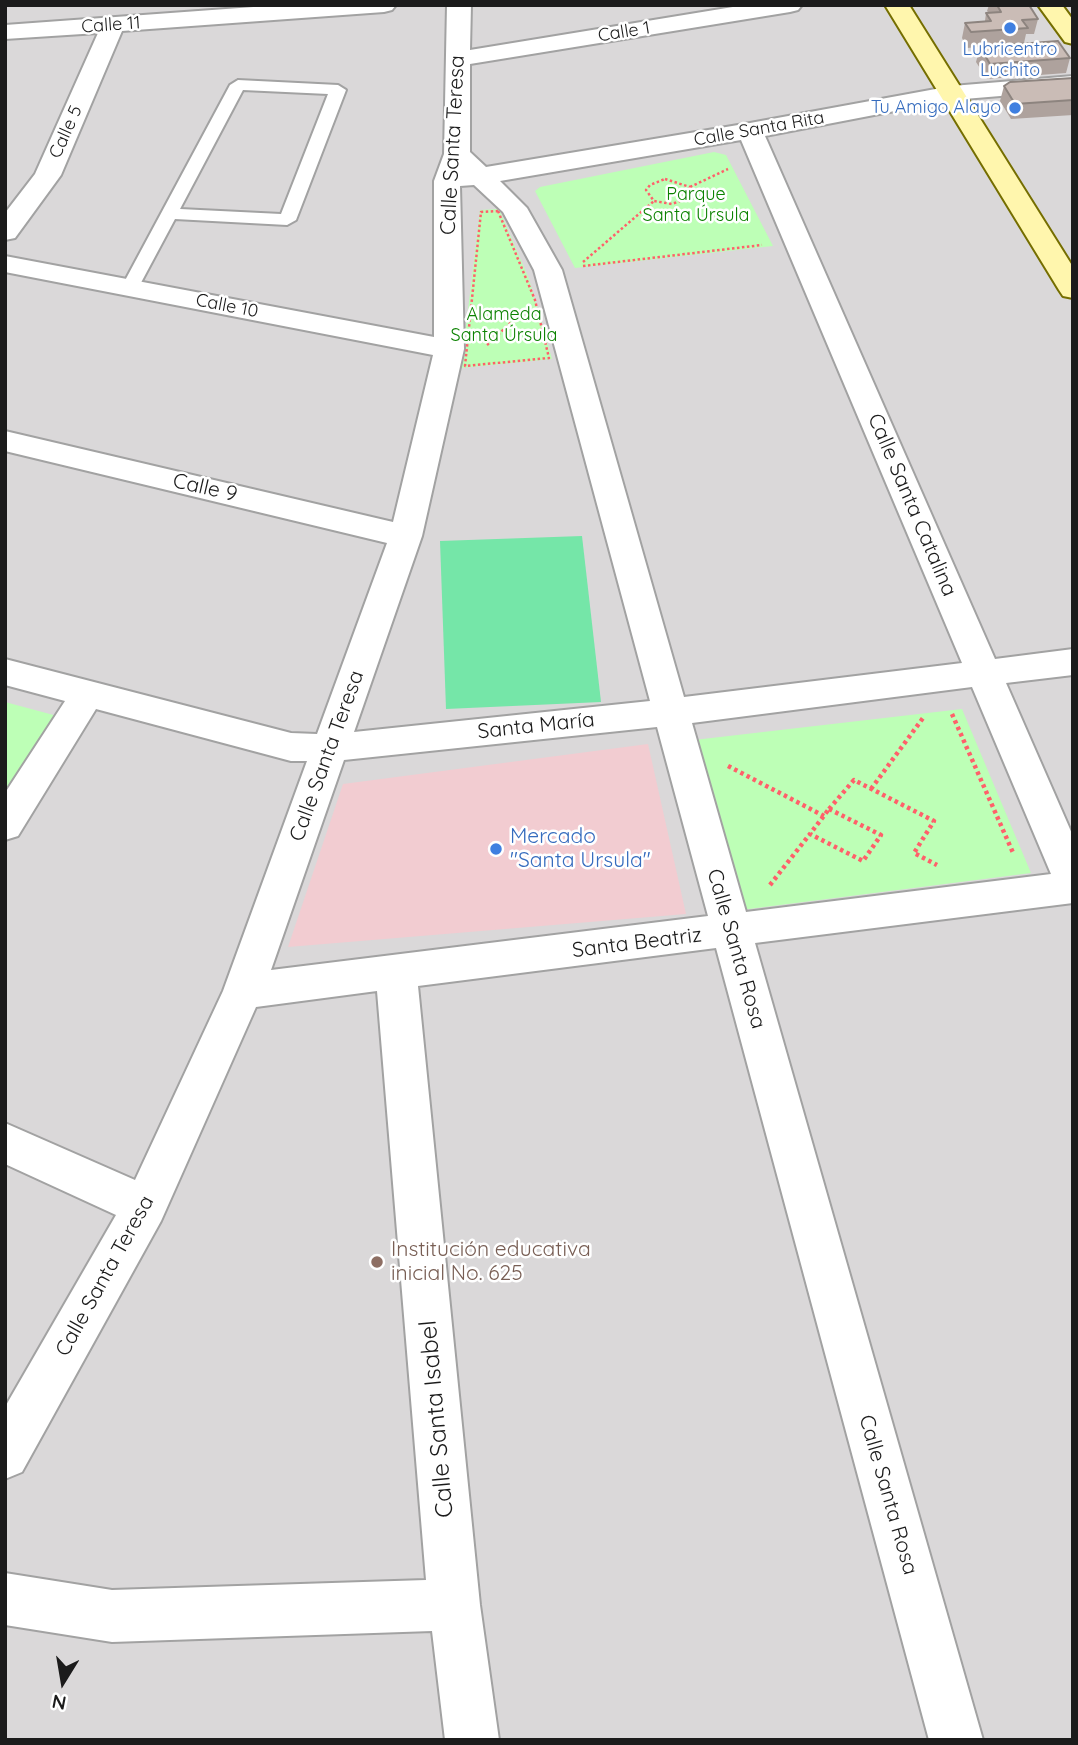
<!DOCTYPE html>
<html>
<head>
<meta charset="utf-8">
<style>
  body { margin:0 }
  #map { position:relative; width:1078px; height:1745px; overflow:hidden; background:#eee7e0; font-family:Quicksand,sans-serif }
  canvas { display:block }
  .frame { position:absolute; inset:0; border:7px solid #1b1b1b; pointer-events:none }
  .north { position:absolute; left:28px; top:1647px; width:70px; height:70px; -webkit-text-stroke:5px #fff; paint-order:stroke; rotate:191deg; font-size:19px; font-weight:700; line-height:28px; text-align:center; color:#1b1b1b }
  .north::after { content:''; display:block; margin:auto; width:24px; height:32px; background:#1b1b1b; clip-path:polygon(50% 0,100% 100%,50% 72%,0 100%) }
</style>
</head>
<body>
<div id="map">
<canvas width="1078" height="1745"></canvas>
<div class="frame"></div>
<div class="north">N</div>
</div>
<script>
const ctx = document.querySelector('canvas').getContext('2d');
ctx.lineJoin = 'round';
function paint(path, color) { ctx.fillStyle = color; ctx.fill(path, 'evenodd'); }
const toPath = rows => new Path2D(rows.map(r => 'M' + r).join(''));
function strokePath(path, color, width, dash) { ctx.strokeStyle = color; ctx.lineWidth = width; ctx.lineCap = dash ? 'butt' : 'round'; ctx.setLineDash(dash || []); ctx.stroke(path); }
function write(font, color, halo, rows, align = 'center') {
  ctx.font = font + ' Quicksand,sans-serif'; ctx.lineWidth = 5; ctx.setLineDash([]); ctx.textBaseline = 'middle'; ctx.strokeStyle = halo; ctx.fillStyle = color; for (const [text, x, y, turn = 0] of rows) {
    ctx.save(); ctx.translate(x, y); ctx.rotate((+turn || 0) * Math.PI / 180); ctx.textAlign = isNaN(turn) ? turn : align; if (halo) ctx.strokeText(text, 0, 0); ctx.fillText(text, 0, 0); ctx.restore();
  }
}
paint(toPath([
  [5,5,1073,5,1073,1740,5,1740]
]), '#dad8d9');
paint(toPath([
  [648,744,686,914,288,947,343,784]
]), '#f2ccd1');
paint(toPath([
  [714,152,726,155,773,246,575,268,535,191,540,187],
  [499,209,529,279,552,359,461,368,480,210],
  [5,702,61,717,5,803],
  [962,709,1031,873,741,910,694,740]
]), '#bdffb6');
paint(toPath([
  [582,536,601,702,446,709,440,541]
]), '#75e6a8');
const lane = toPath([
  [238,80,338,85,346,90,296,220,287,225,175,219,136,292,124,292,121,288,230,85,238,80],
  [243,90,328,94,281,214,180,209,243,90]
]);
const street = toPath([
  [281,5,396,5,392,10,384,12,122,31,61,175,15,238,5,240,5,213,35,174,98,33,5,39,5,25,281,5],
  [447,5,471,5,470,50,745,5,802,5,798,10,790,12,470,64,470,152,486,167,750,123,952,86,1073,76,1073,90,952,100,765,136,995,659,1073,649,1073,675,1006,683,1073,836,1073,903,755,943,983,1740,929,1740,716,948,418,986,480,1605,499,1740,445,1740,432,1631,112,1642,5,1625,5,1573,112,1590,426,1580,377,991,256,1007,161,1221,22,1472,5,1479,5,1407,116,1215,5,1164,5,1123,135,1180,223,991,307,761,291,761,96,709,18,836,5,840,5,793,65,701,5,685,5,659,291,733,317,734,387,543,5,451,5,431,393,522,433,355,5,272,5,256,434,337,434,181,444,154,447,5],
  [741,140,962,663,684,697,562,270,527,208,500,181,741,140],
  [474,185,503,212,534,270,650,701,354,732,422,536,464,349,460,186,474,185],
  [972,687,1051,874,746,912,692,723,972,687],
  [657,727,708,916,271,970,344,760,657,727]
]);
const secondary = toPath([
  [885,5,909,5,1073,267,1073,298,1063,296,1059,290,885,5],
  [1038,5,1062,5,1073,20,1073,44,1065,42,1038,5]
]);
strokePath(lane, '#a2a2a2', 4);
strokePath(street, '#a2a2a2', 4);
strokePath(secondary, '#756e00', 4);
strokePath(toPath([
  [665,179,690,187,688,198,672,204,654,201,646,190,650,185,665,179],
  [690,187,728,169],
  [498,211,535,300,549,358,465,366,481,212,498,211],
  [583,262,654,201],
  [583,266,762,245],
  [487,345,521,313]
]), '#ff606a', 2.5, [2.5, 2.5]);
strokePath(toPath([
  [952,714,1014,855],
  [728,766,824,816],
  [871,789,923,718],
  [829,809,854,780,934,821,914,853,937,865],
  [829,809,881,835,863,861,810,834,829,809],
  [770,885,810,834]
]), '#ff606a', 4.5, [3.5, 3.5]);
paint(lane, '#fff');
paint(street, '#fff');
paint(secondary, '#fff6ad');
paint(toPath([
  [989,5,1029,5,1038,19,1034,34,1026,34,1024,43,967,48,962,38,965,23,985,21,986,13,989,13,987,11],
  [980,47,1070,58,1066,73,987,79,976,62],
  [1073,78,1073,115,1011,119,1000,101,1004,86]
]), '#aea29d');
const building = toPath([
  [997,5,1029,5,1038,19,1022,20,1028,28,971,32,965,23,991,21,986,13,1001,12,997,5],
  [1058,41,1070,58,990,64,980,47,1058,41],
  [1073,78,1073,100,1015,104,1004,86,1010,82,1073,78]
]);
paint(building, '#cabcb6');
strokePath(building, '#8d847f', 2);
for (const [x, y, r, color] of [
  [1010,28,7,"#3f7fe0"],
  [1015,108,7,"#3f7fe0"],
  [496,849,7,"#3f7fe0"],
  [377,1262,7,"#8d6e63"]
]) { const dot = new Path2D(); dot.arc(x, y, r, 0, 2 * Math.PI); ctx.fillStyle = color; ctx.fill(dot); strokePath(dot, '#fff', 2.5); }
write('18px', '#1b1b1b', '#fff', [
  ["Calle 11",111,25,-4],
  ["Calle 1",624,32,-9],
  ["Calle Santa Rita",759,129,-10],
  ["Calle 5",66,132,-66],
  ["Calle 10",227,306,11]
]);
write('18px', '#366cbe', '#fff', [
  ["Lubricentro",1010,50],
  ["Luchito",1010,71],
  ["Tu Amigo Alayo",1001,108,"right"]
]);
write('18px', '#0b8201', '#fff', [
  ["Parque",696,195],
  ["Santa Úrsula",696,216],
  ["Alameda",504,315],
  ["Santa Úrsula",504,336]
]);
write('21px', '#1b1b1b', '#fff', [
  ["Calle Santa Teresa",453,145,-87],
  ["Calle 9",205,488,13],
  ["Calle Santa Catalina",912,505,67],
  ["Santa María",536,726,-6],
  ["Calle Santa Teresa",327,756,-70],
  ["Santa Beatriz",637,943,-7],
  ["Calle Santa Rosa",736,949,74],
  ["Calle Santa Teresa",105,1276,-61],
  ["Calle Santa Rosa",888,1495,74]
]);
write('21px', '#366cbe', '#fff', [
  ["Mercado",510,837],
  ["\"Santa Ursula\"",510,861]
], 'left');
write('21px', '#785e54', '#fff', [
  ["Institución educativa",391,1250],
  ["inicial No. 625",391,1274]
], 'left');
write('24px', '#1b1b1b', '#fff', [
  ["Calle Santa Isabel",437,1419,-95]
]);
</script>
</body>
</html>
